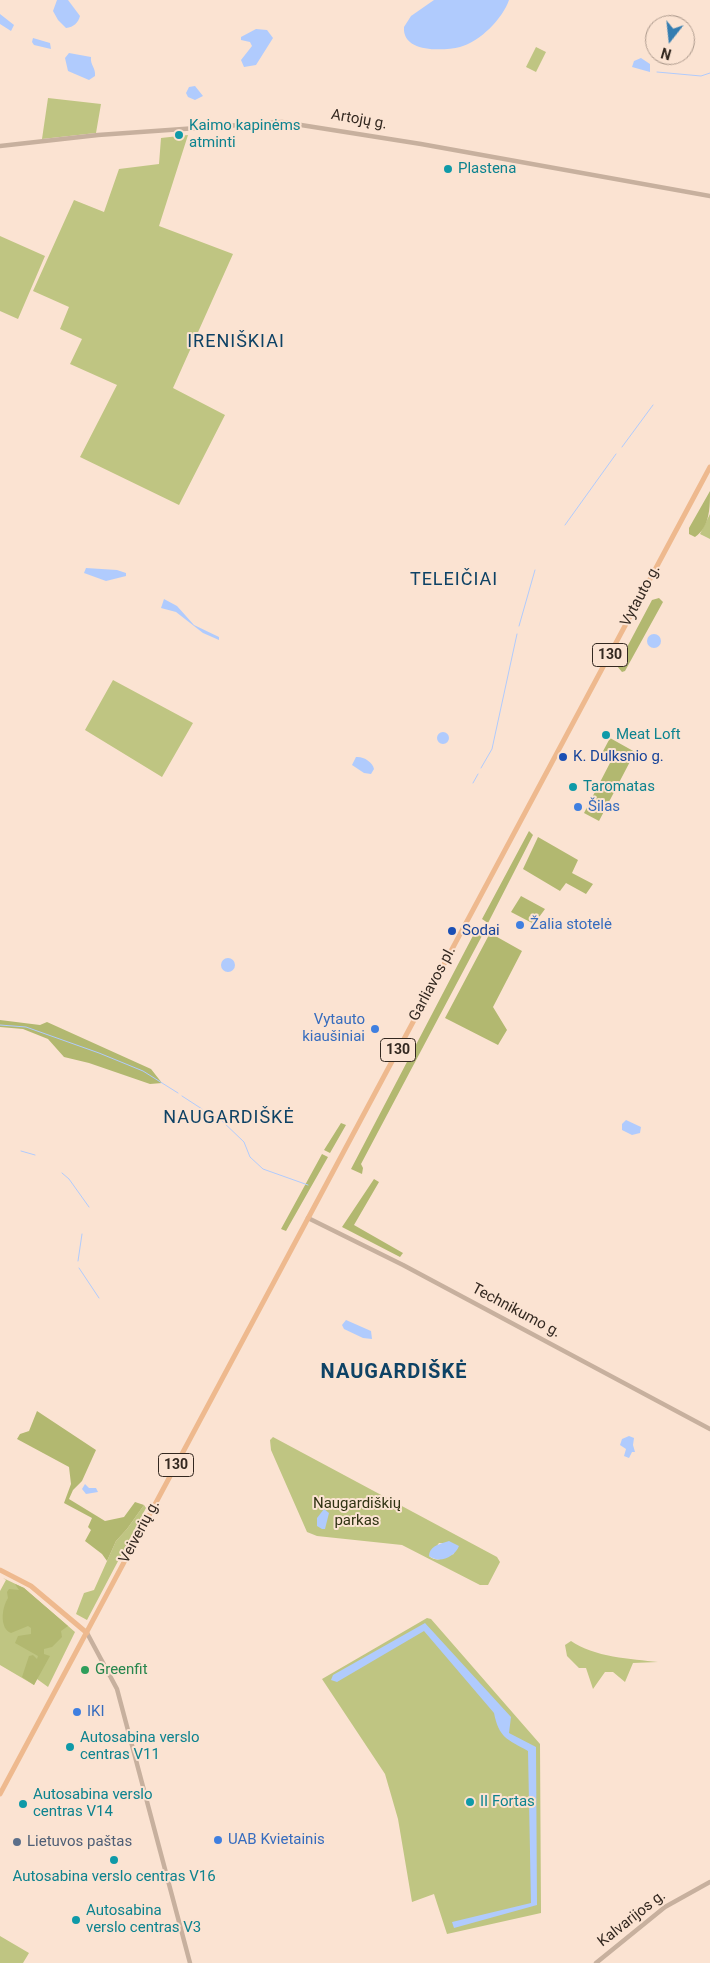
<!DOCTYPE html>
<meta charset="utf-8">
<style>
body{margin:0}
#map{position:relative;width:710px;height:1963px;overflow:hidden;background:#fbe3d2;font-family:Roboto,sans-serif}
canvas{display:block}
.north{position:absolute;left:645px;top:15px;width:50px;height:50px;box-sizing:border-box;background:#fbe3d2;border:1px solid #ab988b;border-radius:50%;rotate:196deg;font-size:14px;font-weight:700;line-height:20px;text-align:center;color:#332820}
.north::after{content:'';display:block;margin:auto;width:18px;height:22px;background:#347db1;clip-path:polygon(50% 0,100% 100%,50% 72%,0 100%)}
</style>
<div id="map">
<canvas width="710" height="1963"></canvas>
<div class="north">N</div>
</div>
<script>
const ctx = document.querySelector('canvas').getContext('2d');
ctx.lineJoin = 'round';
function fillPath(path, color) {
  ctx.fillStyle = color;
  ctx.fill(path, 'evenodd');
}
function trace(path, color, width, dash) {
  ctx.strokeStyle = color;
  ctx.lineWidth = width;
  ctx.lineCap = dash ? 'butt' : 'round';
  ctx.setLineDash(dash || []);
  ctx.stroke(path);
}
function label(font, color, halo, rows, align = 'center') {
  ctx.font = font + ' Roboto,sans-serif';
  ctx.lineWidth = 4;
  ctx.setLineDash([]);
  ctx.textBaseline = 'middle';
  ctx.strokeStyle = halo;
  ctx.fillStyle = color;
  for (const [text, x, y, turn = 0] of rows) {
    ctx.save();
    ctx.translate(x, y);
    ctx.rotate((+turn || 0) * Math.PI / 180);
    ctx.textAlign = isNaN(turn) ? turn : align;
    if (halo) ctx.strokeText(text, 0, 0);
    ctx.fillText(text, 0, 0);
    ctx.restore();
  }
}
fillPath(new Path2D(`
 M536,47l10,5 -10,20 -10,-5z
 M48,98l53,6 -5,29 -54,6z
 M188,135l-29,91 74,28 -60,134 52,27 -46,90 -99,-48 37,-72 -47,-21 12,-25 -22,-10 9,-22 -36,-16 41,-91 30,12 15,-43 40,-5 2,-26z
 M0,236l45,20 -27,63 -18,-8z
 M710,514v25l-10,-5z
 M113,680l80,43 -31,54 -77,-47z
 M273,1437l224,120 3,5 -12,23h-8l-78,-40 -85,-9 -10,-4 -36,-82 -1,-10zM439,1543h6l9,11c-10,2 -15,10 -25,2z
 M144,1505l2,3 -59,112 -11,-6 8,-21 10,-3 22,-49 11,-12z
 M3,1578l21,10 51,44 -27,55 -11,-8 -3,6 -34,-20v-74l6,-11z
 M427,1618l4,1 109,125 1,169 -94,21 -13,-40 -22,8 -14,-83 -13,-45 -63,-95z
 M571,1641c22,16 61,18 87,21l-25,1 -8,19 -12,-10h-8l-12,17 -7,-21h-7l-12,-12 -2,-11z
 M0,1936l29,17 -6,10h-23z`), '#bfc582');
fillPath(new Path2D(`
 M710,491c0,16 0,36 -15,46l-6,-3v-6z
 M659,598l4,4 -38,69 -3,1 -5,-6 35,-66z
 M610,738l25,14 -36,69 -15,-8 27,-52 -10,-6z
 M529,831l4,4 -45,88 -6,-4z
 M538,837l40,23 -6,13 21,11 -7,10 -20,-11 -6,8 -37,-22z
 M521,896l24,13 -11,15 -23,-12z
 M477,928l7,4 -123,232 2,4 -1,6 -11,-5z
 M490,933l32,18 -29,56 14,23 -9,15 -53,-27z
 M0,1020l40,5 7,-3 104,47 11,14 -12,1 -61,-21 -25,-6 -16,-18 -25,-10 -23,-2z
 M341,1123l5,2 -16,28 -6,-3z
 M322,1154l6,3 -42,74 -5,-2z
 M374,1179l5,3 -25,43 49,28 -3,4 -58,-30z
 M37,1411l59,39 -14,31 -9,9 -4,9 36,22 19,-4 11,-15 9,3 -17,24 -11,12 -9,20 -5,-7 -17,-13 6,-11 -3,-3 4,-9 -28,-15 7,-19 -2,-17 -52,-28 3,-5 9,-3z
 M15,1584l9,4 44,38 -7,5 1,6 -10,10 -8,2v5l6,2 -16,29 -12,-8 7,-21 4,-1 4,4 1,-3 -23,-13 3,-7 13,-2v-6l-3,-2 -17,7c-11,-4 -10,-24 -3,-35l-1,-6 2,-3 10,1z`), '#b2b870');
fillPath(new Path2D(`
 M57,0h11l12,16c-2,7 -6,11 -14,12l-8,-8 -5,-9z
 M434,0h75c-6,18 -29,42 -49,47 -17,4 -58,6 -56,-20l7,-11z
 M0,14l14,11 -3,6 -11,-7z
 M256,29l11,1 6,8 -17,27 -12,2 -3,-7 11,-14 -2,-4 -9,-2v-3z
 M33,38l17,5 1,6 -17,-4 -2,-3z
 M69,53l22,4c-1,8 5,11 4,19l-6,4 -21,-9 -3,-13z
 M641,58l9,6v8l-18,-5 2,-6z
 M195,86l8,10 -8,4 -7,-3 -2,-4 3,-6z
 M86,568l31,2 9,3v3l-20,5 -22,-8z
 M164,599l13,7 17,19 25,12v3l-16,-7 -27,-21 -15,-4z
 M647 641a7 7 0 1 1 14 0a7 7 0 1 1-14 0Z
 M437 738a6 6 0 1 1 12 0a6 6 0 1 1-12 0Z
 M356,757c7,-1 17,5 18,12l-3,5 -7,-1 -12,-8z
 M221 965a7 7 0 1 1 14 0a7 7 0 1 1-14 0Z
 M626,1120l15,7 -1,6 -8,2 -10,-5v-6z
 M346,1320l25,11 1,8 -9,-1 -19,-9 -2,-4z
 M629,1436l5,2 -1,7 2,7h-3l-3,6 -5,-2 2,-7 -6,-4 2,-6z
 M85,1484l4,4h7l2,4 -12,2 -4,-5z
 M324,1509l5,4 -4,16h-3l-5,-3v-8z
 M449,1541l10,5c-4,11 -20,18 -30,10 1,-11 12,-12 20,-15z
 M425,1623l86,94 -2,16 27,14 1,158 -83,23 -2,-6 79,-19 -3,-152c-21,-12 -29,-13 -34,-38l-70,-82 -87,51 -6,-2 2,-5z`), '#b0cbfd');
trace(new Path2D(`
 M657,72l44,4 9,-3
 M622,447l31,-42
 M565,525l51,-71
 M519,626l16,-56
 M481,768l11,-19 3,-14 22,-101
 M473,783l5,-9
 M0,1025l26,2 73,26 44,18 35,22
 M182,1096l20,13
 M207,1112l10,6
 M220,1119l24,23 6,15 13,12 45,16
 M21,1151l14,4
 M62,1173l7,6 20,28
 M78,1261l4,-27
 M79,1268l20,30`), '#b0cbfd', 1);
trace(new Path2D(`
 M0,146l98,-11 184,-13 139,22 289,52
 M308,1218l95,47 307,164
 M87,1633l30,56 73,274
 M596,1963l69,-56 45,-25`), '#c7b09e', 4.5);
trace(new Path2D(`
 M0,1570l31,16 56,47
 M0,1794l710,-1327`), '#eeb98e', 5);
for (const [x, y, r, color] of [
 [179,135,5,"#0f9aa8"],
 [448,169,5,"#0f9aa8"],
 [606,735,5,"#0f9aa8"],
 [563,757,5,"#1a4fb4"],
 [573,787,5,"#0f9aa8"],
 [578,807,5,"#3f7fe0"],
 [520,925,5,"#3f7fe0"],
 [452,931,5,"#1a4fb4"],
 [375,1029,5,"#3f7fe0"],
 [85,1670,5,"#2e9e5b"],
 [77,1712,5,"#3f7fe0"],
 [70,1747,5,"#0f9aa8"],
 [470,1802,5,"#0f9aa8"],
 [23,1804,5,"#0f9aa8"],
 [218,1840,5,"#3f7fe0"],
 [17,1842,5,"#5c6f8a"],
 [114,1860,5,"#0f9aa8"],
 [76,1920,5,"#0f9aa8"]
]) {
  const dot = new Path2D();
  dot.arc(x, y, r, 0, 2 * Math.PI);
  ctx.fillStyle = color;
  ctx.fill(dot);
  trace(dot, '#fbe3d2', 2);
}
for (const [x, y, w] of [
 [610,655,35],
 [398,1050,35],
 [176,1465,35]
]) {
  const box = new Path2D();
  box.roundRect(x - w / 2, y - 11.5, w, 23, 4);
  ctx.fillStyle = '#fbe3d2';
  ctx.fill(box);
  trace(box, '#332820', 1);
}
label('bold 14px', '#332820', null, [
 ["130",610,655],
 ["130",398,1050],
 ["130",176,1465]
]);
label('15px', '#332820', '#fbe3d2', [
 ["Artojų g.",359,120,10],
 ["Vytauto g.",641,596,-62],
 ["Garliavos pl.",433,984,-62],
 ["Technikumo g.",516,1311,28],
 ["Veiverių g.",140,1532,-62],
 ["Kalvarijos g.",632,1919,-38]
]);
label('15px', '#0d838f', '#fbe3d2', [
 ["Kaimo kapinėms",189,126],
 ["atminti",189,143],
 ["Plastena",458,169],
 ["Meat Loft",616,735],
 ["Taromatas",583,787],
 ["Autosabina verslo",80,1738],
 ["centras V11",80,1755],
 ["Autosabina verslo",33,1795],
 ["centras V14",33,1812],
 ["II Fortas",480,1802],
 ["Autosabina verslo centras V16",114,1877,"center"],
 ["Autosabina",86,1911],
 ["verslo centras V3",86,1928]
], 'left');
label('15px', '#164399', '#fbe3d2', [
 ["K. Dulksnio g.",573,757],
 ["Sodai",462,931]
], 'left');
label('15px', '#366cbe', '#fbe3d2', [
 ["Šilas",588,807],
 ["Žalia stotelė",530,925],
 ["Vytauto",365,1020,"right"],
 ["kiaušiniai",365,1037,"right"],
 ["IKI",87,1712],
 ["UAB Kvietainis",228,1840]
], 'left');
label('15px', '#303313', '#fbe3d2', [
 ["Naugardiškių",357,1504],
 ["parkas",357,1521]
]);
label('15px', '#27864d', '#fbe3d2', [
 ["Greenfit",95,1670]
], 'left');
label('15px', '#4e5e75', '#fbe3d2', [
 ["Lietuvos paštas",27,1842]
], 'left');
ctx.letterSpacing = '1px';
label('18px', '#0e4265', '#fbe3d2', [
 ["IRENIŠKIAI",236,342],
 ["TELEIČIAI",454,580],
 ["NAUGARDIŠKĖ",229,1118]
]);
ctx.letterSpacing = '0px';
ctx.letterSpacing = '1px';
label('bold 20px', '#0e4265', '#fbe3d2', [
 ["NAUGARDIŠKĖ",394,1373]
]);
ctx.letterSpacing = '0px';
</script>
